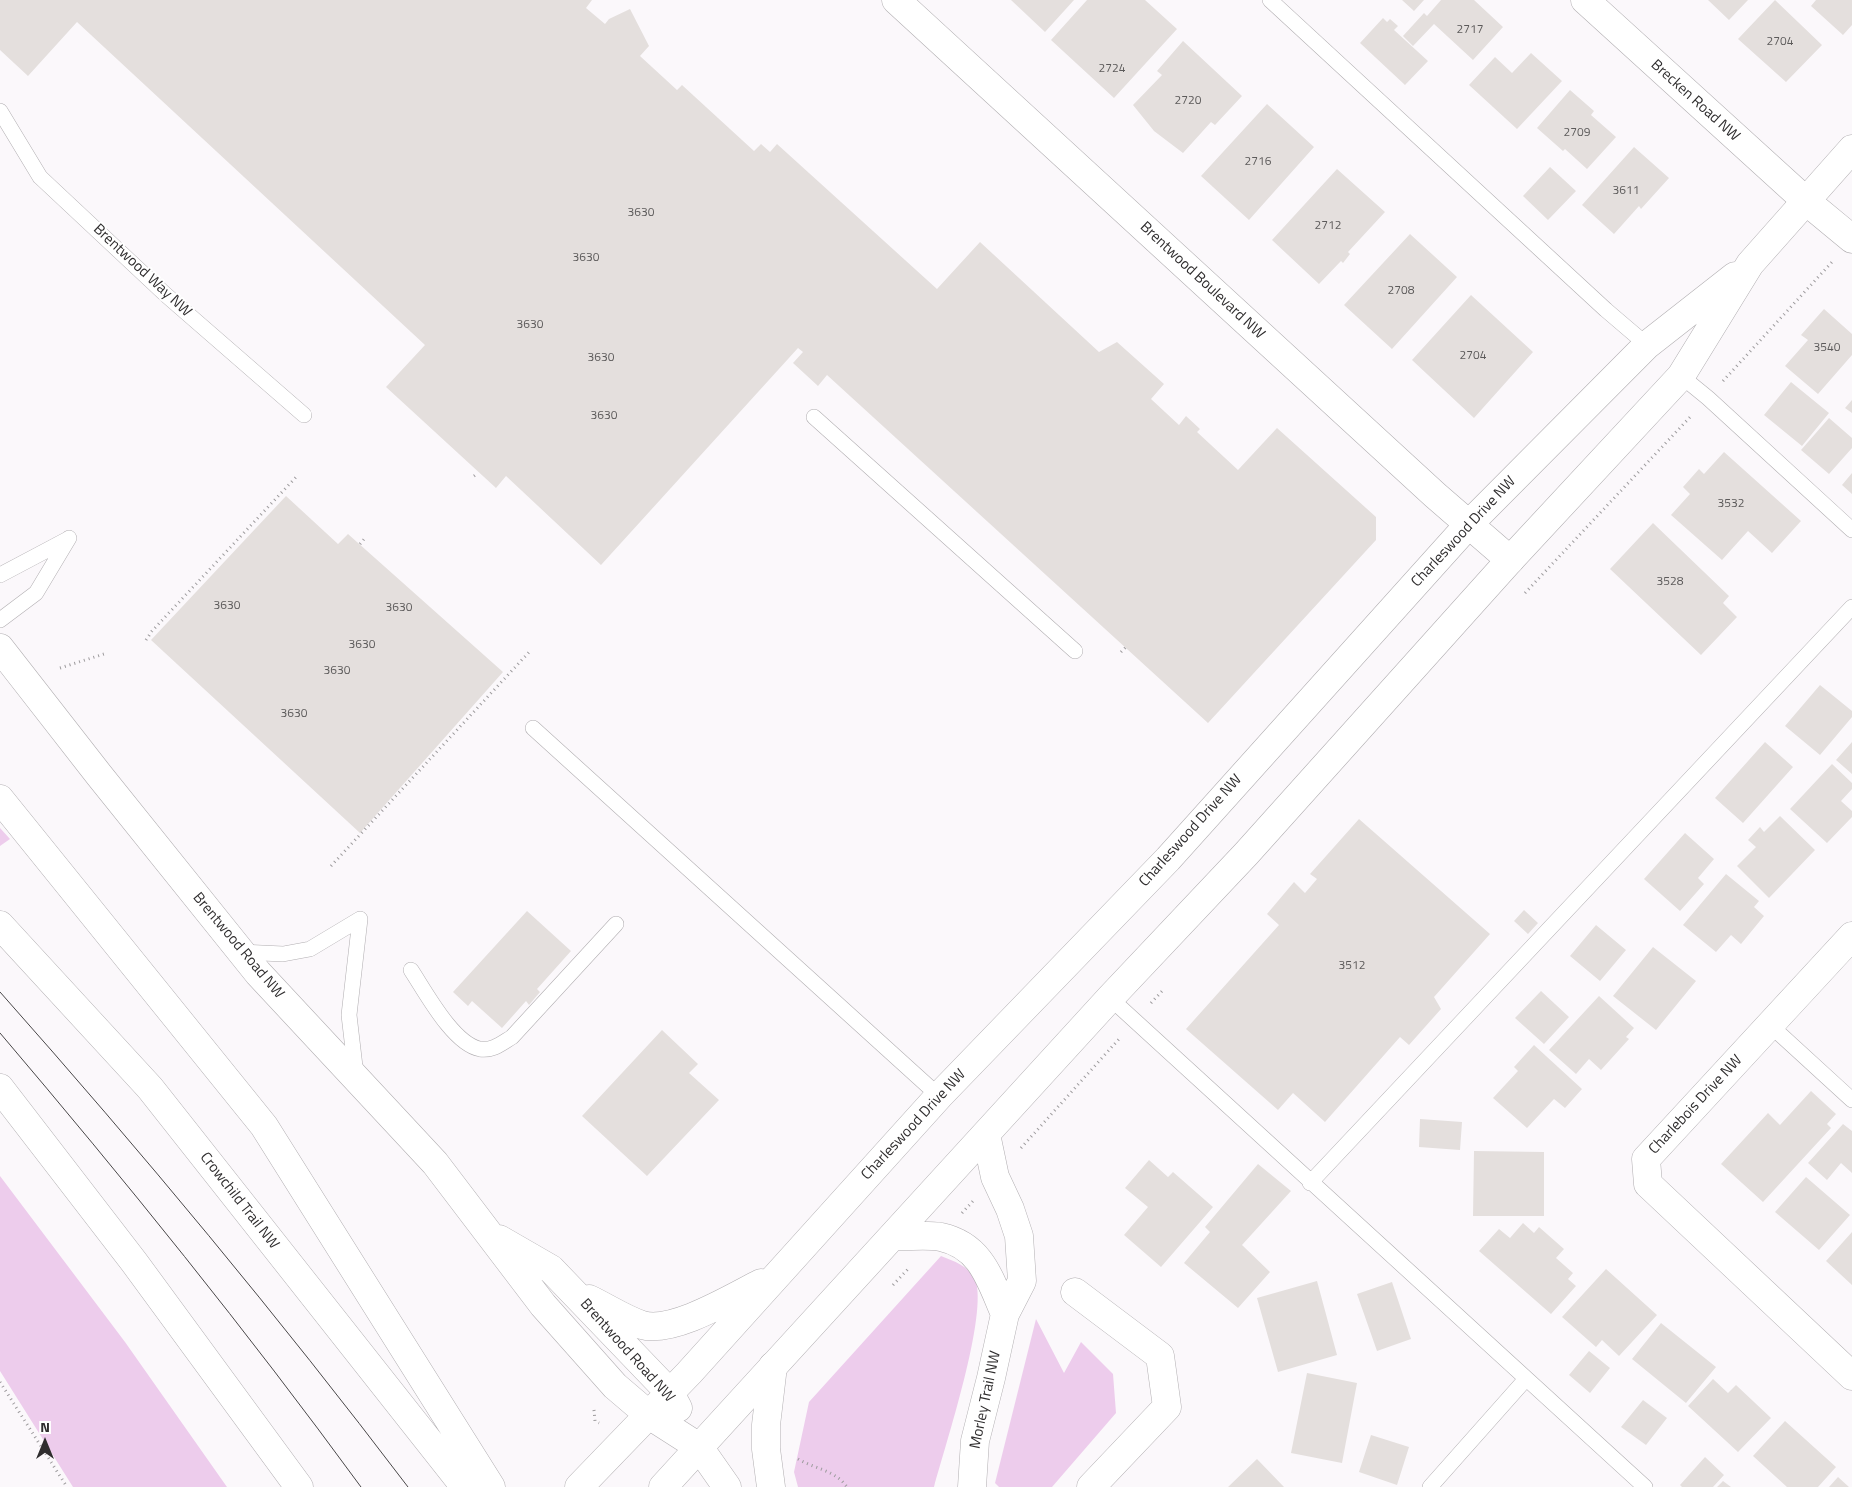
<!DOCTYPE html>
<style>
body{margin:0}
#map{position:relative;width:1852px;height:1487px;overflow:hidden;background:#fbf8fb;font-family:"Titillium Web",sans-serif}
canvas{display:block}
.north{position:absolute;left:20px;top:1417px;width:50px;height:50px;-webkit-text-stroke:4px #fff;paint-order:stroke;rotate:0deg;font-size:14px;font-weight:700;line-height:20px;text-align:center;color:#2f2d2e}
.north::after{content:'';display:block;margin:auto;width:18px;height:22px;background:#2f2d2e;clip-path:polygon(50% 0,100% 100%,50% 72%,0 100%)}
</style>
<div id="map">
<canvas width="1852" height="1487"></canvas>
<div class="north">N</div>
</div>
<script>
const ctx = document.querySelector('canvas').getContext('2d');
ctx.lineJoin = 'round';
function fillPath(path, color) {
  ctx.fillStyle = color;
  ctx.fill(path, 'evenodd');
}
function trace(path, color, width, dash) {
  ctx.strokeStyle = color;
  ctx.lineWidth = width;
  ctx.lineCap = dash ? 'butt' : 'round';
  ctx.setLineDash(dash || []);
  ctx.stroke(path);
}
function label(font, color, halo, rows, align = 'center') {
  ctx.font = font + ' "Titillium Web",sans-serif';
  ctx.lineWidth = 4;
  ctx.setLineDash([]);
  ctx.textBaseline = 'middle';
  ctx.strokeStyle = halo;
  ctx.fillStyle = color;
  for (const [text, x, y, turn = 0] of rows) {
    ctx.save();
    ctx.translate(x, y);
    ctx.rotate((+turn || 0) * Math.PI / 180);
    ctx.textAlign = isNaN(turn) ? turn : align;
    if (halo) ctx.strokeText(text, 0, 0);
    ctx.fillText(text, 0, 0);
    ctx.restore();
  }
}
fillPath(new Path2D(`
 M0,828l10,11 -10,7z
 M0,1176l125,166 102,145h-154l-73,-116z
 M941,1256c13,5 27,10 34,23 14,34 -30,167 -41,208h-136l-4,-15 15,-70z
 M1036,1319l28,54 17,-31 32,32 3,39 -64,74h-53l-4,-4z`), '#edccec');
fillPath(new Path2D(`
 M0,0h592l-6,8 19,16 4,-5 21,-10 19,37 -9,10 37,34 5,-5 72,66 7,-7 9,8 7,-8 160,145 43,-47 119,110 18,-10 47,42 -13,15 28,26 7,-9 14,13 -3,3 41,38 39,-42 99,89v23l-168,183 -381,-348 -9,11 -25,-23 10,-11 -5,-4 -197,217 -95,-89 -10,12 -110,-101 39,-42 -348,-323 -49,54 -28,-26z
 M1011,0h63l-29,32z
 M1087,0h58l32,29 -63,69 -63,-58z
 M1402,0h22l-10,11z
 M1441,0h33l29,27 -30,33 -39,-36 -21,22 -10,-10 21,-23 3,3z
 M1708,0h40l-19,20z
 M1775,0l47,45 -36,37 -48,-43z
 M1816,0h36v25l-9,10 -32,-29z
 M1383,18l4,4 3,-3 8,7 -4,4 34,31 -23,24 -45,-42z
 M1183,41l59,55 -27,29 -4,-3 -28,31 -29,-22 -21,-26 29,-30 -5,-4z
 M1531,53l31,28 -45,48 -48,-44 26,-28 17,16z
 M1570,90l24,21 -3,4 25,22 -29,32 -22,-20 -2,2 -26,-23z
 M1267,104l47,43 -65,73 -48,-44z
 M1634,147l35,31 -28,31 -2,-3 -25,28 -32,-29z
 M1550,167l26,24 -28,29 -25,-24z
 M1337,169l48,43 -37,40 2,2 -7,9 -2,-2 -22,23 -47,-44z
 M1410,234l47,43 -65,72 -48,-44z
 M1471,295l62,57 -59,66 -62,-58z
 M1824,309l28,25v21l-34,39 -33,-28 23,-26 -7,-5z
 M1791,382l38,31 -27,33 -38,-31z
 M1852,400v13l-7,-5z
 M1829,418l23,20v10l-23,26 -28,-24z
 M1724,452l77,69 -29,32 -24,-22 -26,29 -51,-45 19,-21 -7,-7 16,-18 5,5z
 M1852,473v21l-10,-9z
 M286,496l52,48 10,-10 155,138 -143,161 -209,-193z
 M1653,523l76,73 -6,7 14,14 -36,38 -91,-86z
 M1820,685l32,26v6l-32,38 -35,-29z
 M1765,742l28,25 -50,56 -28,-25z
 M1852,742v32l-16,-14z
 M1832,764l20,19v6l-11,12 11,10v6l-25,26 -37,-34z
 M1780,816l35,34 -46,48 -32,-32 19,-19 -8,-7 12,-13 4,5z
 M1359,819l131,115 -56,63 7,12 -32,36 -9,-8 -75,85 -32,-29 -15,17 -92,-81 93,-104 -12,-11 27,-32 11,11 12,-14 -7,-5z
 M1685,833l29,26 -16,19 6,6 -24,27 -36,-32z
 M1726,874l33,27 -5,6 10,9 -23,28 -10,-9 -15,17 -33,-27z
 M1524,910l14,13 -10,11 -14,-13z
 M527,911l44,40 -34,38 3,3 -11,13 -3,-4 -24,27 -30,-27 -4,5 -15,-14z
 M1596,925l30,25 -26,31 -30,-25z
 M1653,947l43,34 -40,49 -43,-34z
 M1541,991l28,26 -25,27 -29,-26z
 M1599,996l35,32 -8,9 3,2 -28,31 -12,-11 -13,15 -27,-24z
 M662,1030l36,34 -9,9 30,27 -72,76 -65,-60z
 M1534,1045l48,44 -17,19 -11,-9 -27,29 -34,-30 25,-27 -4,-4z
 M1811,1091l25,23 -9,10 4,4 -68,74 -42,-38 47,-51 12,12z
 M1420,1119l42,3 -2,28 -41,-3z
 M1843,1124l9,7v42l-11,-10 -14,17 -19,-17z
 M1474,1151l70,1v64h-71z
 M1149,1160l19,17 5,-5 40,35 -52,60 -37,-32 24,-28 -23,-19z
 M1258,1164l33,27 -49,54 28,27 -32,36 -54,-45 26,-31 -5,-5z
 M1806,1177l44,38 -31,35 -44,-38z
 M1523,1223l11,10 5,-6 25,22 -8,9 17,15 -5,6 8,7 -25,28 -72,-63 20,-22 11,9z
 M1852,1232v53l-26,-24z
 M1606,1269l51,46 -38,41 -17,-16 -6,7 -34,-30z
 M1317,1281l20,74 -59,17 -21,-74z
 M1392,1282l19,57 -34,12 -20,-57z
 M1661,1323l55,44 -30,36 -54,-44z
 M1589,1351l21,17 -20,25 -21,-18z
 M1307,1373l50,10 -15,80 -51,-10z
 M1713,1379l15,14 8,-8 35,33 -33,34 -50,-46z
 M1643,1400l24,18 -21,27 -25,-18z
 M1785,1421l51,46 -18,20h-31l-34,-31z
 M1371,1435l38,12 -12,38 -38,-13z
 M1705,1457l19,18 -11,12h-31l-2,-2z
 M1257,1459l27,28h-56z
 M1838,1477l11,10h-20z
 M1723,1481l8,6h-14z`), '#e4dfdd');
const lane = new Path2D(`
 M1270,0l336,310 41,35
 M0,111l40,66 126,118 138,120
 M1681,376l27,22 144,132
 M814,417l261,234
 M0,575l68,-36
 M0,620l36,-27 33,-55
 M533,728l406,368
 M241,952l42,2 27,-5 50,-30
 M411,970c14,21 42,74 69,79 13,2 22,-6 32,-12l104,-113
 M1110,998l535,489
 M1770,1025l82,75
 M356,1075l-7,-60 11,-96
 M1310,1183l542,-576
 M1430,1487l95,-107`);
const street = new Path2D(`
 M896,0l539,495 75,65
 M1585,0l221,201 46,38
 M1852,936l-206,223 2,25 204,192
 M1075,1292l85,64 7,51 -76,80`);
const secondary = new Path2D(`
 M0,648l99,127 159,198 177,190 108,142 72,81 34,29 50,32
 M894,1236c14,1 32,-2 47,1 41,9 49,43 64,77
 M499,1239l52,30 119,124 8,15
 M589,1299c17,8 35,20 53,26 31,9 91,-28 119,-42
 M579,1487l110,-114 250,-277 229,-237 302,-336 177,-178 88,-69
 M663,1487l447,-489 136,-144 264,-294 171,-184 69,-112 102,-115
 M972,1487l3,-46 16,-63 14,-64 17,-33 -3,-45 -9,-27 -15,-32 -9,-43`);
const highway = new Path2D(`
 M0,799l264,327 227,361
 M0,925l150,163 315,399
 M0,1088l134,174 165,225
 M699,1447l28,40
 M771,1487l-5,-38v-24l7,-59`);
trace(lane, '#b1aeb1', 16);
trace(street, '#b1aeb1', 29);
trace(secondary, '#b1aeb1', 29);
trace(highway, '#b1aeb1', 29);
trace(new Path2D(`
 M1723,381l109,-119
 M474,476l4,-3
 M360,544l5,-6
 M1525,593l167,-178
 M146,640l6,-9 146,-156
 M1121,652l5,-5
 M60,668l44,-14
 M331,866l200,-216
 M1151,1003l13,-14
 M1021,1148l98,-109
 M962,1213l11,-12
 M893,1285l16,-17
 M0,1382l67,105
 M594,1410l1,11 4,2
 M798,1459c17,10 37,11 49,28`), '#9d9b9d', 3, [1, 4]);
trace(lane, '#fff', 15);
trace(street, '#fff', 28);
trace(secondary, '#fff', 28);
trace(highway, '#fff', 28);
trace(new Path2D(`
 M0,992c142,160 279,325 408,495
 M0,1033c125,147 247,298 361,454`), '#494748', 1);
label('12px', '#5c5a5a', null, [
 ["2717",1470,30],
 ["2704",1780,42],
 ["2724",1112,69],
 ["2720",1188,101],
 ["2709",1577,133],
 ["2716",1258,162],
 ["3611",1626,191],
 ["3630",641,213],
 ["2712",1328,226],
 ["3630",586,258],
 ["2708",1401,291],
 ["3630",530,325],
 ["3540",1827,348],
 ["2704",1473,356],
 ["3630",601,358],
 ["3630",604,416],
 ["3532",1731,504],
 ["3528",1670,582],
 ["3630",227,606],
 ["3630",399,608],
 ["3630",362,645],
 ["3630",337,671],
 ["3630",294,714],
 ["3512",1352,966]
]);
label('15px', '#2f2d2e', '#fff', [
 ["Brecken Road NW",1695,101,42],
 ["Brentwood Way NW",142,271,43],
 ["Brentwood Boulevard NW",1202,281,43],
 ["Charleswood Drive NW",1464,532,-47],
 ["Charleswood Drive NW",1191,831,-48],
 ["Brentwood Road NW",238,946,50],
 ["Charlebois Drive NW",1696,1105,-47],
 ["Charleswood Drive NW",914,1125,-47],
 ["Crowchild Trail NW",239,1201,52],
 ["Brentwood Road NW",627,1351,48],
 ["Morley Trail NW",986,1400,-78]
]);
</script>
